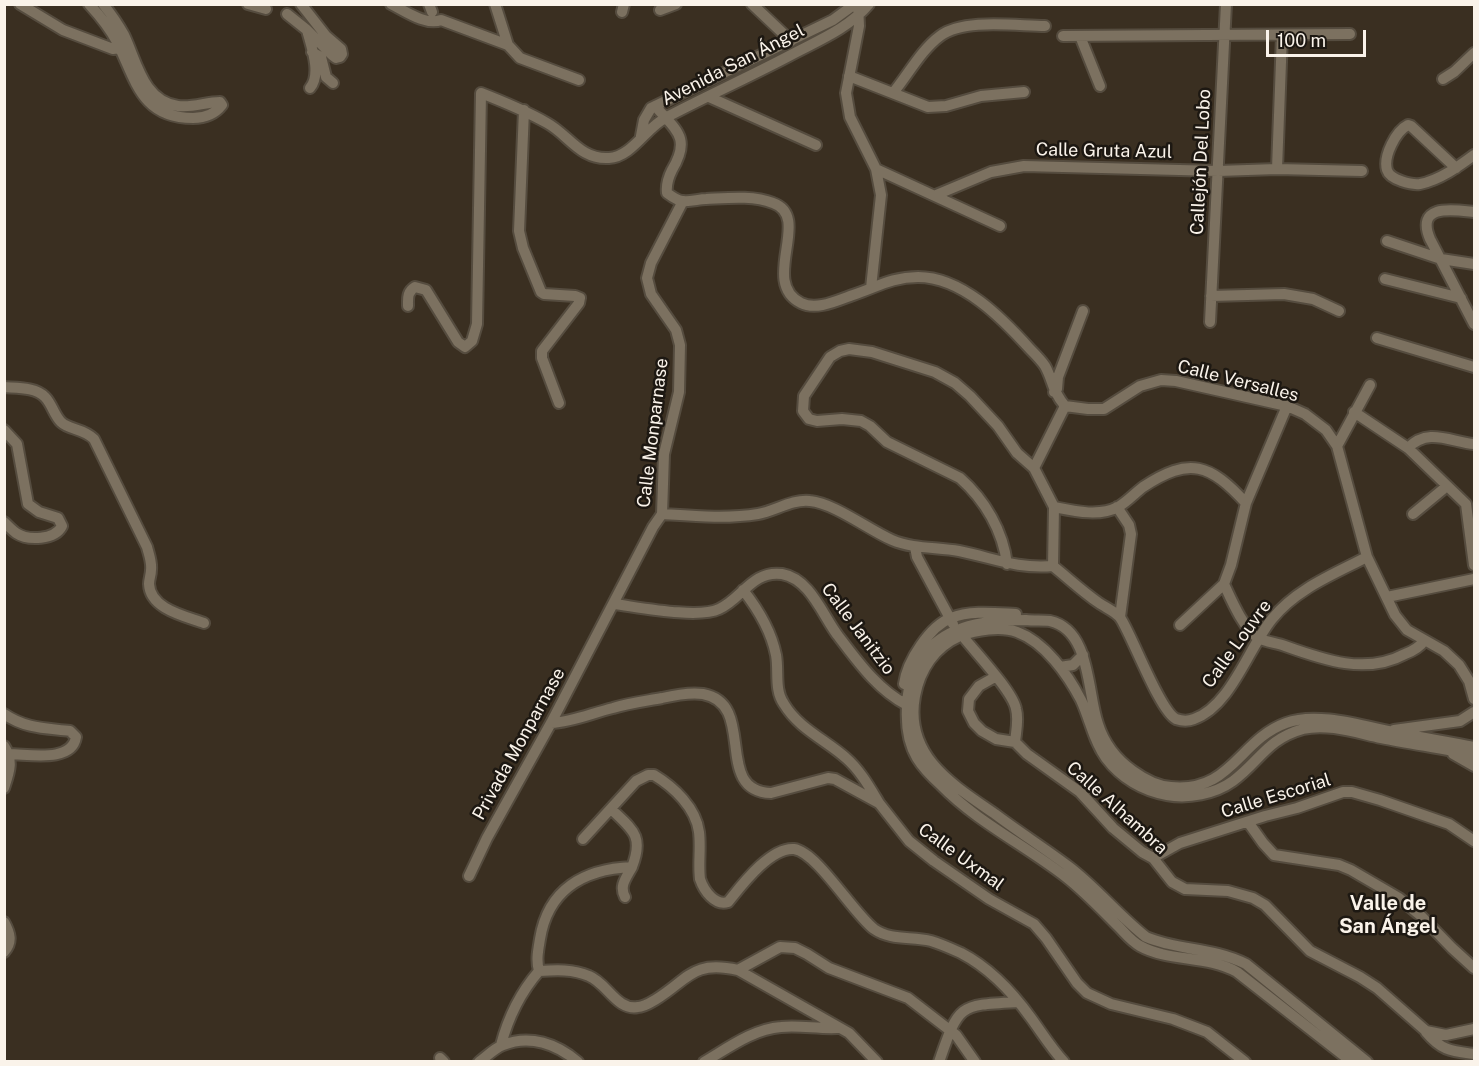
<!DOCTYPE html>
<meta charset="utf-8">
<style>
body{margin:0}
#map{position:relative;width:1479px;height:1066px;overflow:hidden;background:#3a2f21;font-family:"Public Sans",sans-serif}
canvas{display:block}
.frame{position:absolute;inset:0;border:6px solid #faf3ea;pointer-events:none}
.scale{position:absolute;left:1266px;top:30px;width:100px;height:27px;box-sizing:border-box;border:3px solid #faf3ea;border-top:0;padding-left:8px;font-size:18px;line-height:21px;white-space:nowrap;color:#faf3ea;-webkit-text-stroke:4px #1d1812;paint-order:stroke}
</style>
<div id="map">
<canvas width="1479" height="1066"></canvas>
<div class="frame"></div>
<div class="scale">100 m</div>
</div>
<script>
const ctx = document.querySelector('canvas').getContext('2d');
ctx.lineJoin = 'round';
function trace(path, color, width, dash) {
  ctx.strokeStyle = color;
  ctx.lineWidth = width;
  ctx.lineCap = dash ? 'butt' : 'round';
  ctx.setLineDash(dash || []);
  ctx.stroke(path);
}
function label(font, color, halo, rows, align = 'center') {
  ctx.font = font + ' "Public Sans",sans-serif';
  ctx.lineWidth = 5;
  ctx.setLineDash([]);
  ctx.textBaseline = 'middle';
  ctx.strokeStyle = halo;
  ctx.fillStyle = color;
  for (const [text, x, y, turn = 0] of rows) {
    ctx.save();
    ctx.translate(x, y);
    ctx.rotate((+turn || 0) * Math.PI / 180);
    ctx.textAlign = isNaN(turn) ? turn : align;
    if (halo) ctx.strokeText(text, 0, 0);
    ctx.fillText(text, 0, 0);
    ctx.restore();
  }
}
const minor = new Path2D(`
 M20,4l43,26 50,19 7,-1
 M89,4c11,12 21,24 28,38 19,38 24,76 76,76 11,0 22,-4 29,-13l-2,-3c-14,0 -27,6 -42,4 -35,-5 -41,-44 -54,-71 -6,-11 -13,-21 -21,-31
 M248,4l18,5
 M301,4l25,32 15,13 1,5 -2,3 -4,1 -4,-3v-4l6,-3
 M391,4c14,7 35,22 50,16l67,25 12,13 59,22
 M429,4l3,8
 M495,4l13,41
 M752,4l39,37
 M858,4l1,22 -13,67 4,24 26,52 5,26 -10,93
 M660,10l16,-6
 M622,12l2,-8
 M287,14l20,16 25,25
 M307,30c4,16 15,44 3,58
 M1063,36l287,-2
 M1080,36l20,50
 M312,52l9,5 5,20 7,6
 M849,76l79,31 18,-1 35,-10 43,-4
 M1443,79l11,-7 20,-19
 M893,93c15,-18 28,-43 47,-57 24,-18 77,-10 105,-10
 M709,97l107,48
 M655,106c22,25 36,32 17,64 -4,8 -6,15 -5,23 4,3 11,8 16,8 7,1 16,-2 23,-2 21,-1 47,-4 67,4 40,14 -14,79 28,100 16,8 37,-3 52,-8 24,-8 39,-18 65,-18 44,0 84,41 112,72 5,5 11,11 15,17 8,14 7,25 20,40l23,3h16l36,-23 21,-6 15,1 111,25 18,8 21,16 11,16 30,111 28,58 12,15 37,21 15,14 10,16 5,18
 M524,110l-5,121 4,17 18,44 3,2 31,2 5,2 -1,5 -37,48v7l17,45
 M641,136l3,-16 7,-12 182,-88 22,-16
 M1456,168l-45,-42 -3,-1c-12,6 -25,31 -21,45 3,10 25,15 33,14 20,-4 39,-18 54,-29
 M876,169l124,57
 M1277,169l85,2
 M936,195l55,-23 33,-6 194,5 59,-2 5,-134
 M1474,212c-20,-2 -59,-9 -44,27l44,85
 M1387,241l54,18 33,5
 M1385,279l76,19
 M1211,296l73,-2 29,5 26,12
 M408,306c0,-8 -1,-14 7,-19l11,3 32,52 7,5 7,-6 5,-17 4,-231c23,9 45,18 66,30 22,12 33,37 62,35 23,-1 37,-31 58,-41 40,-21 82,-40 122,-61 28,-15 59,-27 80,-52
 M1210,322l16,-318
 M1377,338l97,29
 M4,387c13,1 32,0 41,10 7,7 9,18 16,25 8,8 22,6 33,17l53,108c2,8 5,15 4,23 0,5 -2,9 -2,14 1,25 36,32 55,39
 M1054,392l3,-3 1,-12 25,-66
 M1287,406l-41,97 -15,62 -7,19c7,15 19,44 34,54 8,4 19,5 27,8 39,14 81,29 120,8 8,-3 14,-6 19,-13
 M1354,412l54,36 58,56 8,61
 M4,430l13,14 11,60 11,8 19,6 4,8c-7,14 -34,15 -46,7 -4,-3 -8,-7 -12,-11
 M1337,446l33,-61
 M1408,448c20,-21 43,-6 66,-4
 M1034,468l31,-62
 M1054,507c20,4 45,10 64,0 9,-5 17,-14 25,-20 47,-31 67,-23 103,16
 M1117,507l12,18 2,9 -11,83
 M662,514c31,2 65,5 96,0 17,-3 34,-15 52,-13 24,2 59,29 82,39 21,9 45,7 67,11 35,7 57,18 94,15
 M1413,514l34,-28
 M915,547l2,10 36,67
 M1007,564c-4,-33 -22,-64 -47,-86l-73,-36 -17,-16 -9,-5 -19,-2 -25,2 -8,-2 -6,-8 1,-15 26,-39 10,-6 9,-2 23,3 63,20 20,11 15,13 28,30 19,27 17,15 20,39 -1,59c15,12 30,26 46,37 7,5 18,9 22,16 12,19 39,92 55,100 6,2 13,2 18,0 37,-13 55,-72 78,-100 24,-30 62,-45 95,-62
 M743,590c15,19 28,40 33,65 3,16 -2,35 8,49 15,25 42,36 62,54 14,12 24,30 33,45
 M1387,597l87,-18
 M614,604c24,3 84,15 105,5 23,-10 33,-39 63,-35 29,5 41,43 57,63 19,25 39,53 68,68
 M1180,625l44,-41
 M965,639c12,15 48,53 51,70 3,11 0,22 -1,33
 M1060,667l13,-2 10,-10
 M995,677l-16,9 -10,13 -1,12 6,12 8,8 14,8 19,3 12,12 53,38 33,36 29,24 11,6 19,24 13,7 43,2 25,7 12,7 45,46 50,26 17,11 49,43 20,4 28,-6
 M904,684c3,-23 26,-58 47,-66 19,-8 45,-5 65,-4
 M4,714c22,15 42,14 66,17l6,6c-4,26 -47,17 -67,17
 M551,723c22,-1 41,-10 62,-15 16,-5 33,-7 49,-10 13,-3 28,-6 41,-4 55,10 9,97 68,99l57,-15 7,1 44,24 30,38 25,20 55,38 45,25 12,14 31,45 10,10 24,11 62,15 34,13 38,30
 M1394,730l66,-9 14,-9
 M4,746c10,15 5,27 0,42
 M1453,754l21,12
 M1248,822l15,21 11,12 65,10 12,5 48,28 22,18 31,32 22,20
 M583,839l53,-58 12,-6h6c20,12 42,33 45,57 2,16 -1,32 1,47 4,12 15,27 28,23 13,-16 42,-55 66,-53 23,3 59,64 80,80 17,12 38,7 57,12 10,3 21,8 30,12 27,14 52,40 70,65 11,15 20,30 33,44
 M1153,858l27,-15 85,-27 32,-8 46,-16h9l28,8 69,24 25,17
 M469,876l18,-38 64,-115 102,-196 9,-13 2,-60 15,-62 1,-47 -4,-15 -25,-36 -4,-16 4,-15 32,-62
 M625,897c-6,-11 1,-19 7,-30
 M4,922c6,11 9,20 0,30
 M738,970l42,-23 15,1 12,6 22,14 79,30 48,37 19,27
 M539,971c17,-1 34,-2 50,5 18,7 28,35 49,31 6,0 12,-4 17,-7 34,-21 37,-40 83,-30l111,63 28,29
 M1426,1032c16,19 25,19 48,22
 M501,1045c7,-27 19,-52 38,-74 -3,-11 -1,-20 1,-32 8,-50 44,-70 92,-72 12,-31 1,-37 -21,-58
 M440,1058l4,4
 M479,1062c8,-6 16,-14 24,-17 27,-11 54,-1 75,17
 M704,1062c24,-14 49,-33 77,-35 18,-2 37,2 56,1
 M939,1062c20,-58 19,-57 79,-60
 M1352,1062l-115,-90c-30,-17 -68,-10 -97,-26 -9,-5 -15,-13 -22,-20 -17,-17 -34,-35 -52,-49 -41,-32 -89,-55 -125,-92 -9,-8 -18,-17 -24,-27 -9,-15 -11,-35 -10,-52 0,-21 9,-44 24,-59 24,-24 63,-27 95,-27 8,1 17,0 24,1 41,9 37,72 48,103 6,19 18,35 35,47 11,8 23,15 38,16 60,6 68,-47 115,-64 32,-12 80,4 112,10 25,5 51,9 76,14
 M1367,1062l-121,-98c-34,-17 -67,-13 -100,-27 -28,-22 -50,-50 -78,-71 -24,-18 -49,-34 -73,-52 -42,-29 -91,-58 -80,-118 5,-27 20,-49 45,-60 16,-6 41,-10 57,-4 28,10 51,43 64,68 9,19 12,40 25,58 15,20 37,33 61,37 21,4 48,-1 66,-14 27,-20 34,-42 70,-52 25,-6 54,4 78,9 31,6 63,11 93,17`);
trace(minor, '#554c3f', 14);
trace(minor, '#7c7160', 10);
label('18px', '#faf3ea', '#1d1812', [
 ["Avenida San Ángel",733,65,-27],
 ["Calle Gruta Azul",1104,151,1],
 ["Callejón Del Lobo",1201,162,-87],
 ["Calle Versalles",1238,381,14],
 ["Calle Monparnase",653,433,-83],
 ["Calle Janitzio",858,629,53],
 ["Calle Louvre",1237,644,-54],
 ["Privada Monparnase",519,744,-61],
 ["Calle Escorial",1276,796,-17],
 ["Calle Alhambra",1117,808,42],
 ["Calle Uxmal",961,857,36]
]);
label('bold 20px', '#faf3ea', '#1d1812', [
 ["Valle de",1388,904],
 ["San Ángel",1388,927]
]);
</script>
